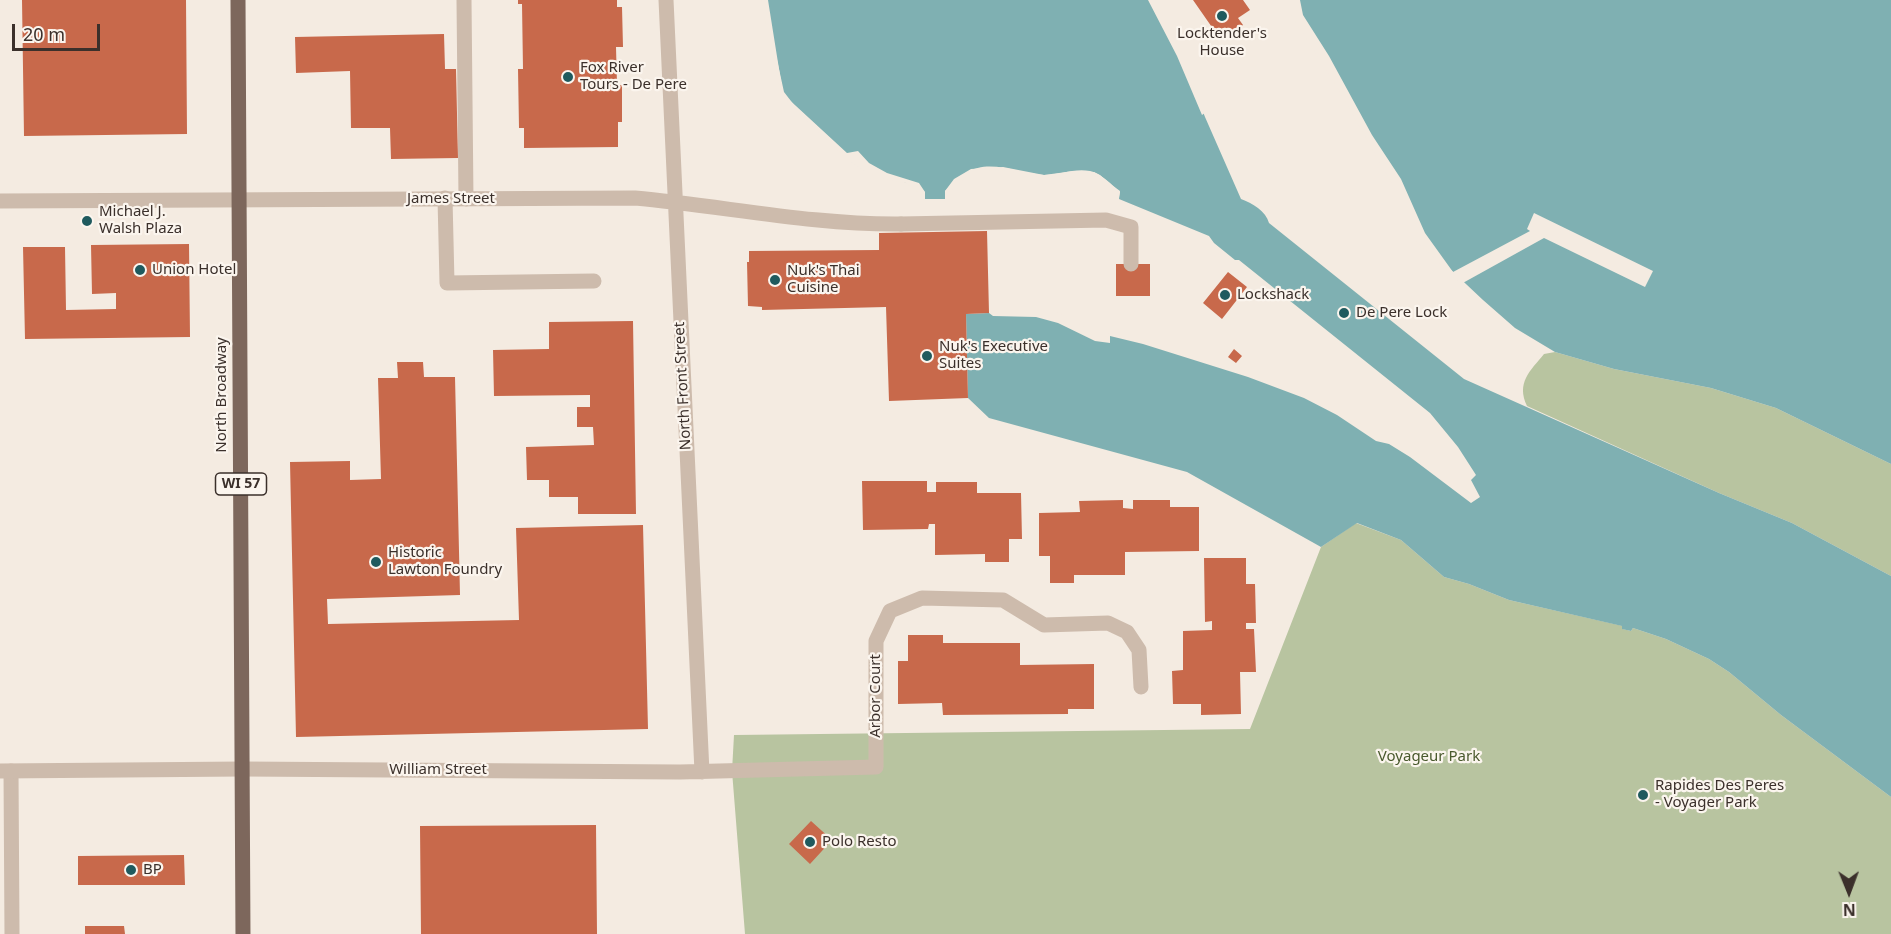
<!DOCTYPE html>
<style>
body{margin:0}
#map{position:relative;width:1891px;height:934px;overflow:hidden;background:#f4ebe1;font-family:"Noto Sans",sans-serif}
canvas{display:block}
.north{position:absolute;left:1819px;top:862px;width:60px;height:60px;-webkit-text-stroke:4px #fbf5ee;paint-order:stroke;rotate:179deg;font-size:16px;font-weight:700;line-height:24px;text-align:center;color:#3b302b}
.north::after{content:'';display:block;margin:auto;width:21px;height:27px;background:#3b302b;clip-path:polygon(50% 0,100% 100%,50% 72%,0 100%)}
.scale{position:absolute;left:12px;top:24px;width:88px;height:27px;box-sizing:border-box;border:3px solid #3b302b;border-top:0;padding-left:8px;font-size:18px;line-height:21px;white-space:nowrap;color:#3b302b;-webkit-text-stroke:4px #fbf5ee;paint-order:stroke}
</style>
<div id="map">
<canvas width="1891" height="934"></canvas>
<div class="north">N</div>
<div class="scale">20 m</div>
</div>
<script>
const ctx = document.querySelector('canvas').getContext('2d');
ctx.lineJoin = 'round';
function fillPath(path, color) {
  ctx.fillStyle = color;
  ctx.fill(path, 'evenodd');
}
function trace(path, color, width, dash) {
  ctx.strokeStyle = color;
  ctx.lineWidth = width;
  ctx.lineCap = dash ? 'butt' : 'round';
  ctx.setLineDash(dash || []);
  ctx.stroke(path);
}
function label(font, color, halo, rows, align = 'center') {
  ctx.font = font + ' "Noto Sans",sans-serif';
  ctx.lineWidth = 4.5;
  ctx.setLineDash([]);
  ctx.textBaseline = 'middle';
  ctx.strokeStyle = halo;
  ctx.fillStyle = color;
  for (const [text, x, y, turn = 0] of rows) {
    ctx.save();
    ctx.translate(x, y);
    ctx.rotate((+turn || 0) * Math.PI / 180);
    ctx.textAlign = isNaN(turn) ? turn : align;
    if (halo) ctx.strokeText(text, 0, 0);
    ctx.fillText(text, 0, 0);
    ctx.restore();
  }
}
fillPath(new Path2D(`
 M1555,352l59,17 97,19 65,20 115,56v112l-99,-53 -73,-30 -192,-87c-11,-23 3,-35 17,-52z
 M1356,523l45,17 43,37 25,7 40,16 114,26v3l8,2 2,-3 33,11 43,20 20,13 52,43 110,82v137h-1146l-13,-163 2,-36 516,-6 71,-182z`), '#b8c4a0');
fillPath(new Path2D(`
 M764,0h387l29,53 25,64 36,82c11,4 25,12 28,24l195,156 255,114 73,30 99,53v221l-110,-82 -52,-43 -20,-13 -43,-20 -33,-11 -2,3 -9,-2v-3l-113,-26 -40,-16 -25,-7 -43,-37 -44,-17 -36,24 -134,-75 -198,-54 -21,-20 -2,-84 23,-1v-15l15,7 44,5 46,27 16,-1 33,8 105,33 56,21 33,17 39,26 13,3 21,13 61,46 9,-6 -9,-17 5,-5 -18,-28 -28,-34 -191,-153h-4l-21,-17 -5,-7 -90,-37 1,-8c-9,-6 -19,-18 -30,-20 -16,-3 -31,4 -46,4 -25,-1 -54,-17 -78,-2 -8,4 -15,13 -21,18v8h-20v-7l-7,-5 -28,-10 -40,-20 -56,-52 -10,-13z
 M1291,0h600v464l-115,-56 -65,-20 -97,-19 -59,-17 -40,-24 -32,-28 -67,-63 -22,-54z`), '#7fb0b2');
fillPath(new Path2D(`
 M761,0h7l15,94 64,59 11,-2 11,12 18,10 32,10 6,9v7l-3,2v-6l-16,-12 -17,-3 -23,-8 -18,-12 -56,-53 -11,-14 -12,-52z
 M1148,0h7l27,52 24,60 -4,3 -25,-59z
 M1288,0h12l3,15 26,41 43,79 29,44 24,54 28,39 77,-41 -3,-2 7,-16 119,58 -8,16 -101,-49 -83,46 -47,-45 -22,-55 -59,-104 -42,-65z
 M1003,167l41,8 30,-4 20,1 6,3 20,17 -1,5h-3l1,-4 -5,-5 -8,-3 -6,-8 -9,-3 -18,-1 -27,5 -38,-7 -18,-1 -20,5 -20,19v5h-3v-8l9,-12 17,-10z
 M989,295l16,7 44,6 23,11 22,15 16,-1v10l-15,-2 -37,-18 -22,-6 -43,-1 -4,-3z`), '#f4ebe1');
fillPath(new Path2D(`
 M22,0h164l1,134 -163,2z
 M518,0h99v7h5l1,40h-7l1,38h5v37h-4v25l-94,1v-20h-5l-1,-59h5l-1,-65h-4z
 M1193,0h50l7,10 -12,8 5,7 -15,10 -5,-7 -7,5z
 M444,34l1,35h11l2,89 -67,1 -1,-31h-39l-1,-57 -54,2 -1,-36z
 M987,231l2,82 -23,1 2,84 -79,3 -3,-94 -124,3v-3l-14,-1 -1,-44h2v-11l130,-1v-17z
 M189,244l1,93 -165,2 -2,-92h42l1,63 50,-1v-16l-24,1 -1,-49z
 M1116,264h34v32h-34z
 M1228,272l19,15 -25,32 -19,-16z
 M633,321l3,193h-58v-17h-29v-17h-22l-1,-33 68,-2 -1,-18h-16v-20h13v-12l-96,1 -1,-46 56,-1v-27z
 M1234,349l8,7 -6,7 -8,-6z
 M397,362h26l1,15h31l5,218 -133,4 1,25 191,-4 -3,-92 127,-3 5,204 -352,8 -6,-275 60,-1v19l31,-1 -3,-101h20z
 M862,481h65v11h9v-10h41v11h44l1,46h-13v23h-24v-8l-50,1v-31h-6l-1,5 -65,1z
 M1123,500v8l10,1v-9h37v7h29v44l-74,1v23h-51v8h-24v-27h-11v-43l41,-1 -1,-11z
 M1204,558h42v26h9l1,39h-10v6h8l2,43h-16l1,42 -40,1v-11h-28l-1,-33 11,-1v-39l29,-1v-9l-7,1z
 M908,635h35v8h77v22l74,-1v45h-26v5l-125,1 -1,-12 -44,1v-43h10z
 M811,821l21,19 -22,24 -21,-20z
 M596,825l1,109h-176l-1,-108z
 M184,855l1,30h-107v-29z
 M85,926h39l1,8h-40z`), '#c8694b');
trace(new Path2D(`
 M464,0l2,199
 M445,198l2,85 147,-2
 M901,224l205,-4 25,7v37
 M11,771l1,163`), '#cdbbac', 15);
trace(new Path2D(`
 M666,0l36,772
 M0,201l635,-3c89,8 177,27 266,26
 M0,771l243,-2 437,3 196,-5v-126l14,-30 32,-13 81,2 41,25 64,-2 19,9 12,18 2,37`), '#cdbbac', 15);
trace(new Path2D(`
 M238,0l5,934`), '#7d675c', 15);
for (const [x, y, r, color] of [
 [1222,16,6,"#1f5a5e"],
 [568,77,6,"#1f5a5e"],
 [87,221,6,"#1f5a5e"],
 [140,270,6,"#1f5a5e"],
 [775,280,6,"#1f5a5e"],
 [1225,295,6,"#1f5a5e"],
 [1344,313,6,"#1f5a5e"],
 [927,356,6,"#1f5a5e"],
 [376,562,6,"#1f5a5e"],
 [1643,795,6,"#1f5a5e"],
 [810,842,6,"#1f5a5e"],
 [131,870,6,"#1f5a5e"]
]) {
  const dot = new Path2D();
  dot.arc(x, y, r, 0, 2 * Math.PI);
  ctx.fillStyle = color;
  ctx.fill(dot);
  trace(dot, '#fbf5ee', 2);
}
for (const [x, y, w] of [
 [241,484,51]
]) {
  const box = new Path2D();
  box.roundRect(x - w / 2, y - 11, w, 22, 4.5);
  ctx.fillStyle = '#fbf5ee';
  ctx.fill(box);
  trace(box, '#3b302b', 1.5);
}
label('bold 14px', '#3b302b', null, [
 ["WI 57",241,484]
]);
label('15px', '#3b302b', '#fbf5ee', [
 ["Locktender's",1222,34,"center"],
 ["House",1222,51,"center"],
 ["Fox River",580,68],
 ["Tours - De Pere",580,85],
 ["Michael J.",99,212],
 ["Walsh Plaza",99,229],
 ["Union Hotel",152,270],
 ["Nuk's Thai",787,271],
 ["Cuisine",787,288],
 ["Lockshack",1237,295],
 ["De Pere Lock",1356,313],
 ["Nuk's Executive",939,347],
 ["Suites",939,364],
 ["Historic",388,553],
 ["Lawton Foundry",388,570],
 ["Rapides Des Peres",1655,786],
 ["- Voyager Park",1655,803],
 ["Polo Resto",822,842],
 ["BP",143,870]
], 'left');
label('15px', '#3b302b', '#fbf5ee', [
 ["James Street",451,199],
 ["North Front Street",683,386,-93],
 ["North Broadway",222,395,-90],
 ["Arbor Court",876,696,-90],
 ["William Street",438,770]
]);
label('15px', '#4a5a2e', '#fbf5ee', [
 ["Voyageur Park",1429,757]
]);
</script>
